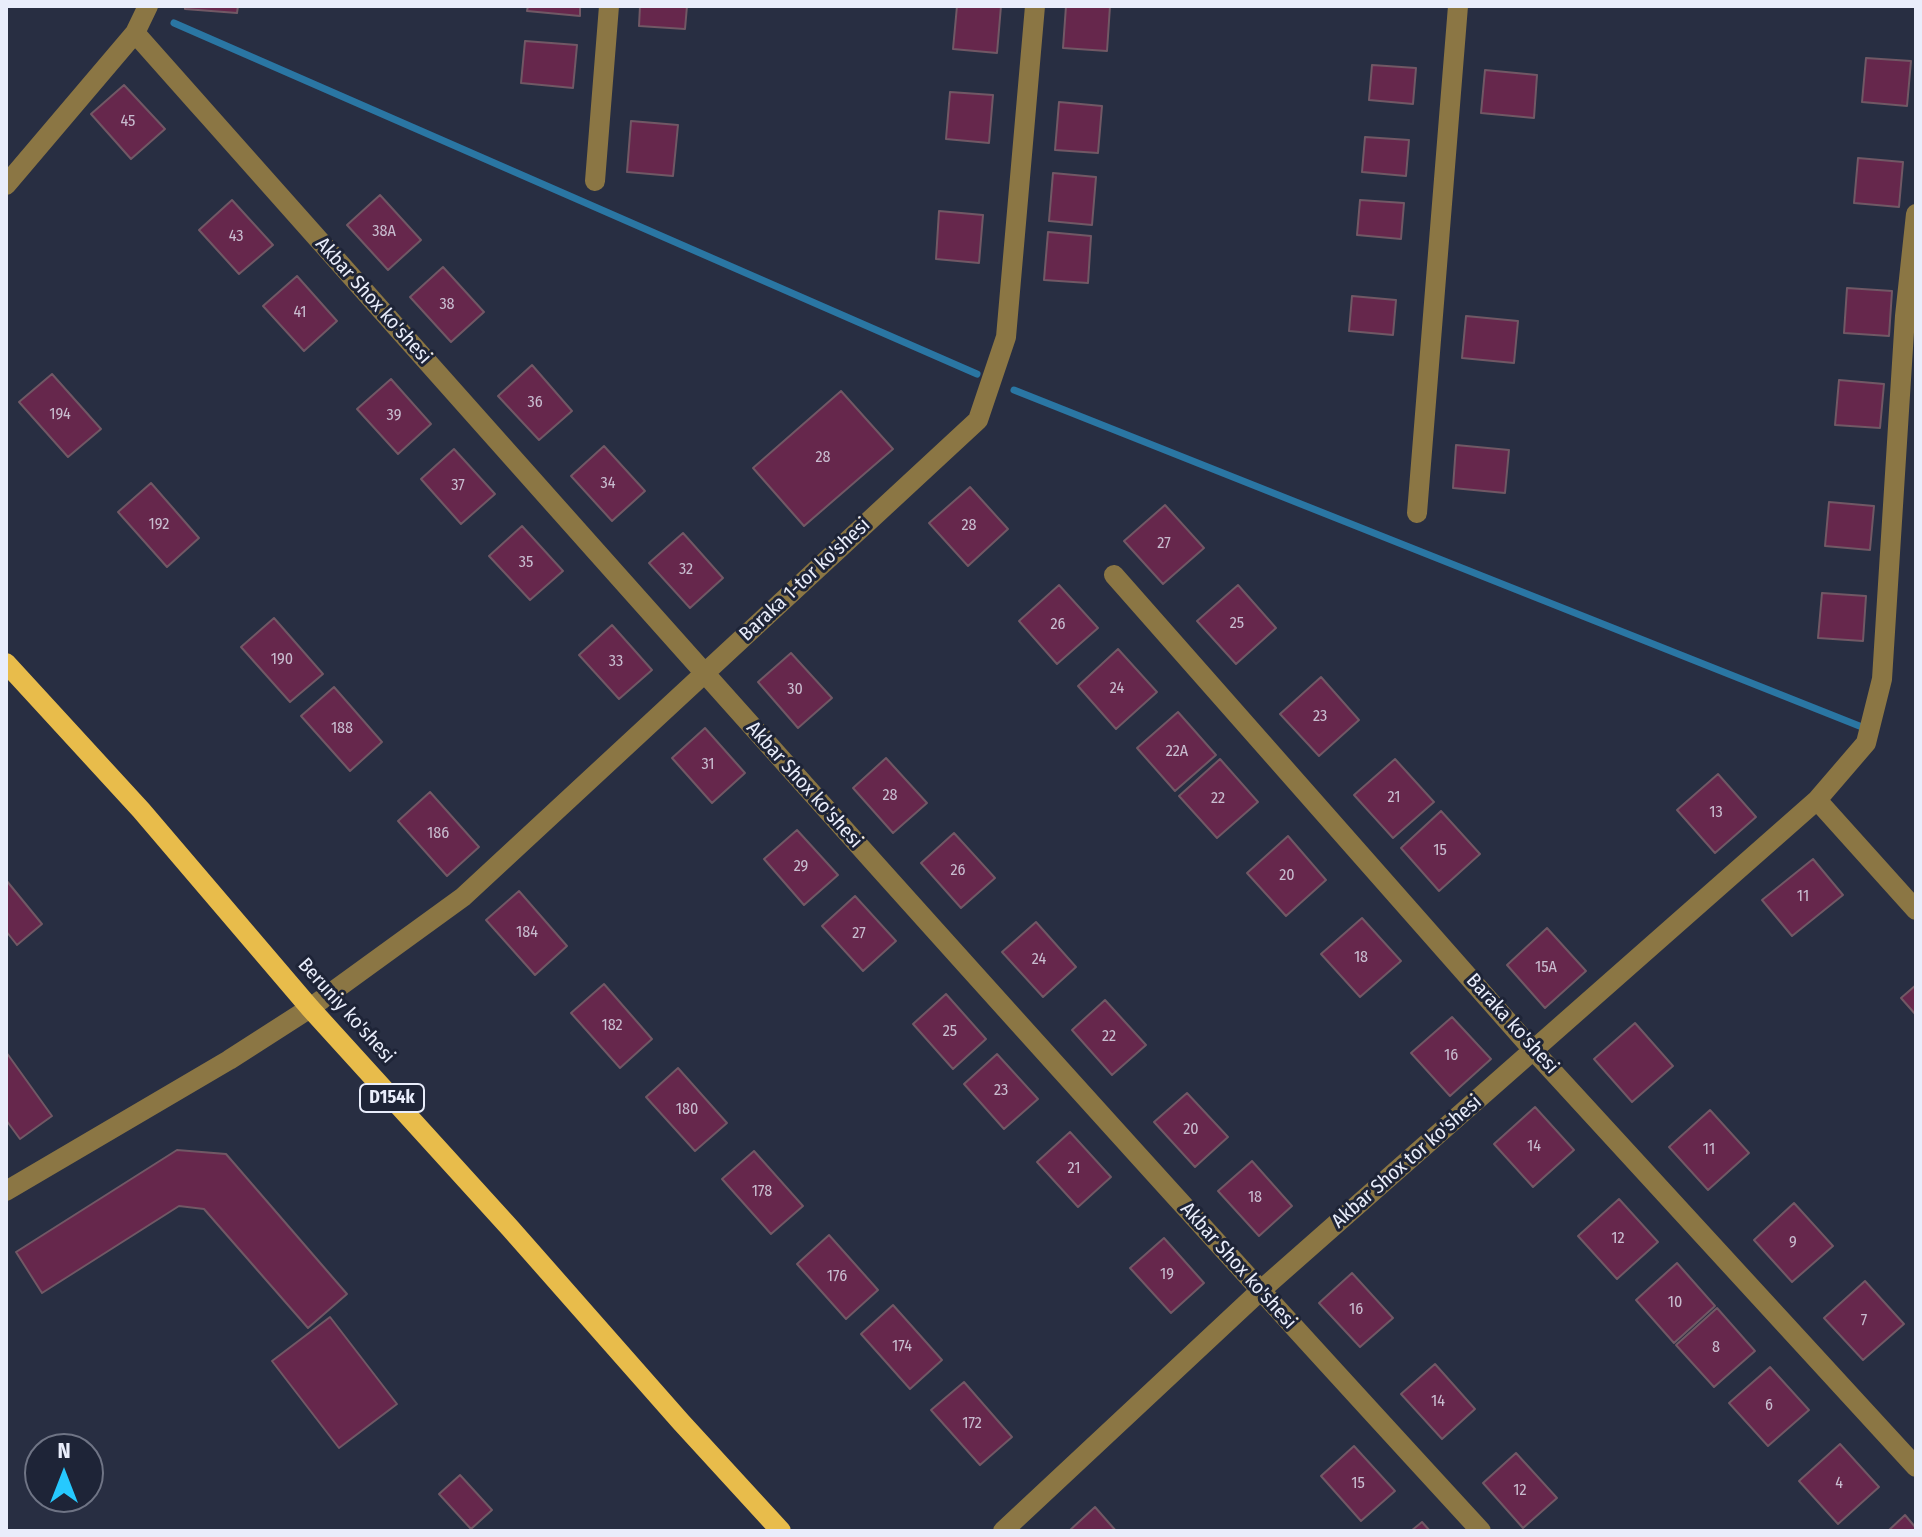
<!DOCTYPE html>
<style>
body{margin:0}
#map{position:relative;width:1922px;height:1537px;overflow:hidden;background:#282e42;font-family:"Fira Sans Condensed",sans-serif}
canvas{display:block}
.frame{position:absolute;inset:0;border:8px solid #e9edfb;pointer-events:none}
.north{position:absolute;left:24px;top:1433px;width:80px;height:80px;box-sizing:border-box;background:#1e2437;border:2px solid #6f7485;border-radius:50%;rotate:0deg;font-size:22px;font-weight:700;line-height:32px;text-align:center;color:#e9edfb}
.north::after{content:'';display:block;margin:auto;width:28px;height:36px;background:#26c9fe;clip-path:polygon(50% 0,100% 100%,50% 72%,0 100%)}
</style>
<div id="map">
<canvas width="1922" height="1537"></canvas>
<div class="frame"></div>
<div class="north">N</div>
</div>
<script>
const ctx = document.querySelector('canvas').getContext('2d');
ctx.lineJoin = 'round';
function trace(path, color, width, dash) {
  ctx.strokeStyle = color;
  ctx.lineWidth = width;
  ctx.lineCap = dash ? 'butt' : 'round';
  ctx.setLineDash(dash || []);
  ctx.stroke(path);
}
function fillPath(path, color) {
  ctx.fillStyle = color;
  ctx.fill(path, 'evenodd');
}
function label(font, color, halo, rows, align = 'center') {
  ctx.font = font + ' "Fira Sans Condensed",sans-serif';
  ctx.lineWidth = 6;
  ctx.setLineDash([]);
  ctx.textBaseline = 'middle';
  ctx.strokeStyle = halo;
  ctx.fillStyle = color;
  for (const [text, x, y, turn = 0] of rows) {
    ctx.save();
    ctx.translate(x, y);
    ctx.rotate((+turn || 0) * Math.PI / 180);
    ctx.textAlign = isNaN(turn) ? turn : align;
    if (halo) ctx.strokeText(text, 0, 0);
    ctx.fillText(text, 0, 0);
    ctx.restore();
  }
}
trace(new Path2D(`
 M174,23l803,351
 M1014,390l853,339`), '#2a76a3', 7);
const building = new Path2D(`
 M185,6h53l-1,7 -52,-4z
 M528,6h52v10l-53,-5z
 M640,6h47l-2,23 -46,-3z
 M957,6h44l-4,47 -44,-4z
 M1066,6h44l-3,45 -44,-3z
 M525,41l52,4 -4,43 -52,-5z
 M1866,58l45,3 -4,45 -45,-4z
 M1372,65l44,3 -3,36 -44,-4z
 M1485,70l52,5 -3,43 -53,-5z
 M124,85l41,44 -34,30 -40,-45z
 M950,92l43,3 -4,48 -43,-4z
 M1059,102l43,4 -4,47 -43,-3z
 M631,121l47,4 -5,51 -46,-4z
 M1365,137l44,3 -3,36 -44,-4z
 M1858,158l45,4 -4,45 -45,-4z
 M1053,173l43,4 -4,48 -43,-4z
 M380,195l41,45 -33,30 -41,-45z
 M232,200l41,45 -34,29 -40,-44z
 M1360,200l44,3 -3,36 -44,-4z
 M939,211l44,4 -4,48 -43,-4z
 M1048,232l43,4 -3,47 -44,-3z
 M443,267l41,45 -33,30 -41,-45z
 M297,276l40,45 -33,30 -41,-45z
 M1847,288l45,3 -3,45 -45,-3z
 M1352,296l44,4 -3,35 -44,-4z
 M1466,316l52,5 -4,42 -52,-5z
 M532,365l40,46 -33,29 -41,-44z
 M52,374l49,55 -33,28 -49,-55z
 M391,379l40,45 -33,30 -41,-45z
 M1839,380l45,4 -4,44 -45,-3z
 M841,391l52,58 -89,77 -51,-58z
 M1456,445l53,5 -4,43 -52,-5z
 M604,446l41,45 -33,30 -41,-45z
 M454,449l41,45 -34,30 -40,-45z
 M151,483l48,55 -32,29 -49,-55z
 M970,487l38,42 -40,37 -39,-43z
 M1829,502l45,4 -4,44 -45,-4z
 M1165,505l39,43 -41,36 -39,-43z
 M522,526l41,45 -33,29 -41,-44z
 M683,533l40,45 -33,30 -41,-45z
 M1059,585l39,43 -41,36 -38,-43z
 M1238,585l38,43 -40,36 -39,-43z
 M1822,593l44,3 -3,45 -45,-3z
 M274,618l49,56 -33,28 -49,-55z
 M612,625l40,45 -33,29 -40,-44z
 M1118,649l39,43 -41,37 -38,-43z
 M791,653l41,45 -34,30 -40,-46z
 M1321,677l38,43 -40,36 -39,-42z
 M334,687l48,55 -32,29 -49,-55z
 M1178,712l38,43 -41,36 -38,-43z
 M705,728l40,45 -33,30 -40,-45z
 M886,758l41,45 -34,30 -40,-45z
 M1220,759l38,43 -41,36 -38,-42z
 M1395,759l39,43 -41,36 -39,-43z
 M1718,774l38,43 -41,36 -38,-43z
 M430,792l49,55 -32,29 -49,-55z
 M1441,811l39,43 -41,37 -38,-43z
 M797,830l41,45 -34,30 -40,-46z
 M954,833l41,45 -34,30 -40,-45z
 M1288,836l38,44 -40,36 -39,-43z
 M1813,859l30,36 -51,41 -30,-36z
 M6,880l36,44 -25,21 -11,-14z
 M519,891l48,55 -32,29 -49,-55z
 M855,896l41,45 -33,30 -41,-45z
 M1362,918l39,43 -41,36 -39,-43z
 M1036,922l40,45 -33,30 -41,-45z
 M1547,928l39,43 -41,37 -38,-43z
 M604,984l48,55 -32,29 -49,-55z
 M1916,985v30l-15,-17z
 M946,994l40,45 -33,30 -40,-45z
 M1105,1000l41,45 -34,30 -40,-45z
 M1452,1017l39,42 -41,37 -39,-43z
 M1635,1023l38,43 -41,36 -38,-43z
 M6,1052l46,64 -32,23 -14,-19z
 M997,1054l41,45 -34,30 -40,-45z
 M678,1068l49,55 -32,28 -49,-54z
 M1187,1093l41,44 -33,30 -41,-45z
 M1535,1107l39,43 -41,37 -39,-43z
 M1710,1110l39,43 -41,37 -39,-43z
 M1070,1132l41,45 -33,30 -41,-45z
 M177,1150l49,4 121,140 -39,34 -104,-119 -25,-3 -137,87 -26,-41z
 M754,1151l49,55 -32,28 -49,-55z
 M1252,1161l40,45 -33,30 -41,-45z
 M1619,1199l39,43 -41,37 -39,-43z
 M1794,1203l39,43 -41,36 -38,-42z
 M829,1235l49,55 -32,29 -49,-55z
 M1164,1238l40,45 -33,30 -41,-45z
 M1677,1263l38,43 -41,37 -38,-43z
 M1352,1273l41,45 -33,29 -41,-44z
 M1865,1281l39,43 -41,36 -39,-42z
 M893,1305l49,55 -32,29 -49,-55z
 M1717,1308l38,43 -41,36 -38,-42z
 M330,1317l67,87 -58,44 -67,-87z
 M1435,1364l40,45 -33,30 -41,-45z
 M1770,1367l39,43 -41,36 -39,-43z
 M964,1382l48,55 -32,28 -49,-55z
 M1840,1444l39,43 -41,37 -39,-43z
 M1354,1446l41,45 -34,30 -40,-45z
 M1516,1453l41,45 -34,30 -40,-45z
 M460,1475l32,35 -21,19 -32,-35z
 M1095,1507l21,24h-47z
 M1905,1515l11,13v3h-28z
 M1422,1522l8,9h-19z`);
fillPath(building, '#66274c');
trace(building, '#715865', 2);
trace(new Path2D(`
 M135,33c446,502 891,1004 1346,1498
 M595,181l14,-175
 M6,185l129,-152 13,-27
 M1417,513l41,-507
 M1114,575l419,475 383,417
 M1817,800l99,110
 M6,1191l223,-131 81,-52 153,-111 515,-477 28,-83 29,-331
 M1003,1531l257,-240 557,-491 49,-57 16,-64 23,-363 11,-102`), '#8b7644', 20);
trace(new Path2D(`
 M6,663l135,147 169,198 200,220 171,194 100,109`), '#e8bc4b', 20);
label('16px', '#c8bccf', null, [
 ["45",128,122],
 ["38A",384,232],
 ["43",236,237],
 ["38",447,305],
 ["41",300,313],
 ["36",535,403],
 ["194",60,415],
 ["39",394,416],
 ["28",823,458],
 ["34",608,484],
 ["37",458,486],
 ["192",159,525],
 ["28",969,526],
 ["27",1164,544],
 ["35",526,563],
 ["32",686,570],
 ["25",1237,624],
 ["26",1058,625],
 ["190",282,660],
 ["33",616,662],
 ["24",1117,689],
 ["30",795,690],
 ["23",1320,717],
 ["188",342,729],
 ["22A",1177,752],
 ["31",708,765],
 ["28",890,796],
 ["21",1394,798],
 ["22",1218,799],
 ["13",1716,813],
 ["186",438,834],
 ["15",1440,851],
 ["29",801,867],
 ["26",958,871],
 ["20",1287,876],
 ["11",1803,897],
 ["184",527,933],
 ["27",859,934],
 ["18",1361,958],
 ["24",1039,960],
 ["15A",1546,968],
 ["182",612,1026],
 ["25",950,1032],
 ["22",1109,1037],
 ["16",1451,1056],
 ["23",1001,1091],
 ["180",687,1110],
 ["20",1191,1130],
 ["14",1534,1147],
 ["11",1709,1150],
 ["21",1074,1169],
 ["178",762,1192],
 ["18",1255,1198],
 ["12",1618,1239],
 ["9",1793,1243],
 ["19",1167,1275],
 ["176",837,1277],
 ["10",1675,1303],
 ["16",1356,1310],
 ["7",1864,1321],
 ["174",902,1347],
 ["8",1716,1348],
 ["14",1438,1402],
 ["6",1769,1406],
 ["172",972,1424],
 ["15",1358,1484],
 ["4",1839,1484],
 ["12",1520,1491]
]);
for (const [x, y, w] of [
 [392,1098,64]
]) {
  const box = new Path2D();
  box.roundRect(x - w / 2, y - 14, w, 28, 6);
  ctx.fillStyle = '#1e2437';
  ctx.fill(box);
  trace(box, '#e9edfb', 2);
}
label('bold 18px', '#e9edfb', null, [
 ["D154k",392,1098]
]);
label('20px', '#e9edfb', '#1e2437', [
 ["Akbar Shox ko'shesi",373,301,48],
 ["Baraka 1-tor ko'shesi",805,580,-43],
 ["Akbar Shox ko'shesi",804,785,48],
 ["Beruniy ko'shesi",346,1011,48],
 ["Baraka ko'shesi",1512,1024,48],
 ["Akbar Shox tor ko'shesi",1407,1162,-41],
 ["Akbar Shox ko'shesi",1238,1266,48]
]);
</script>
